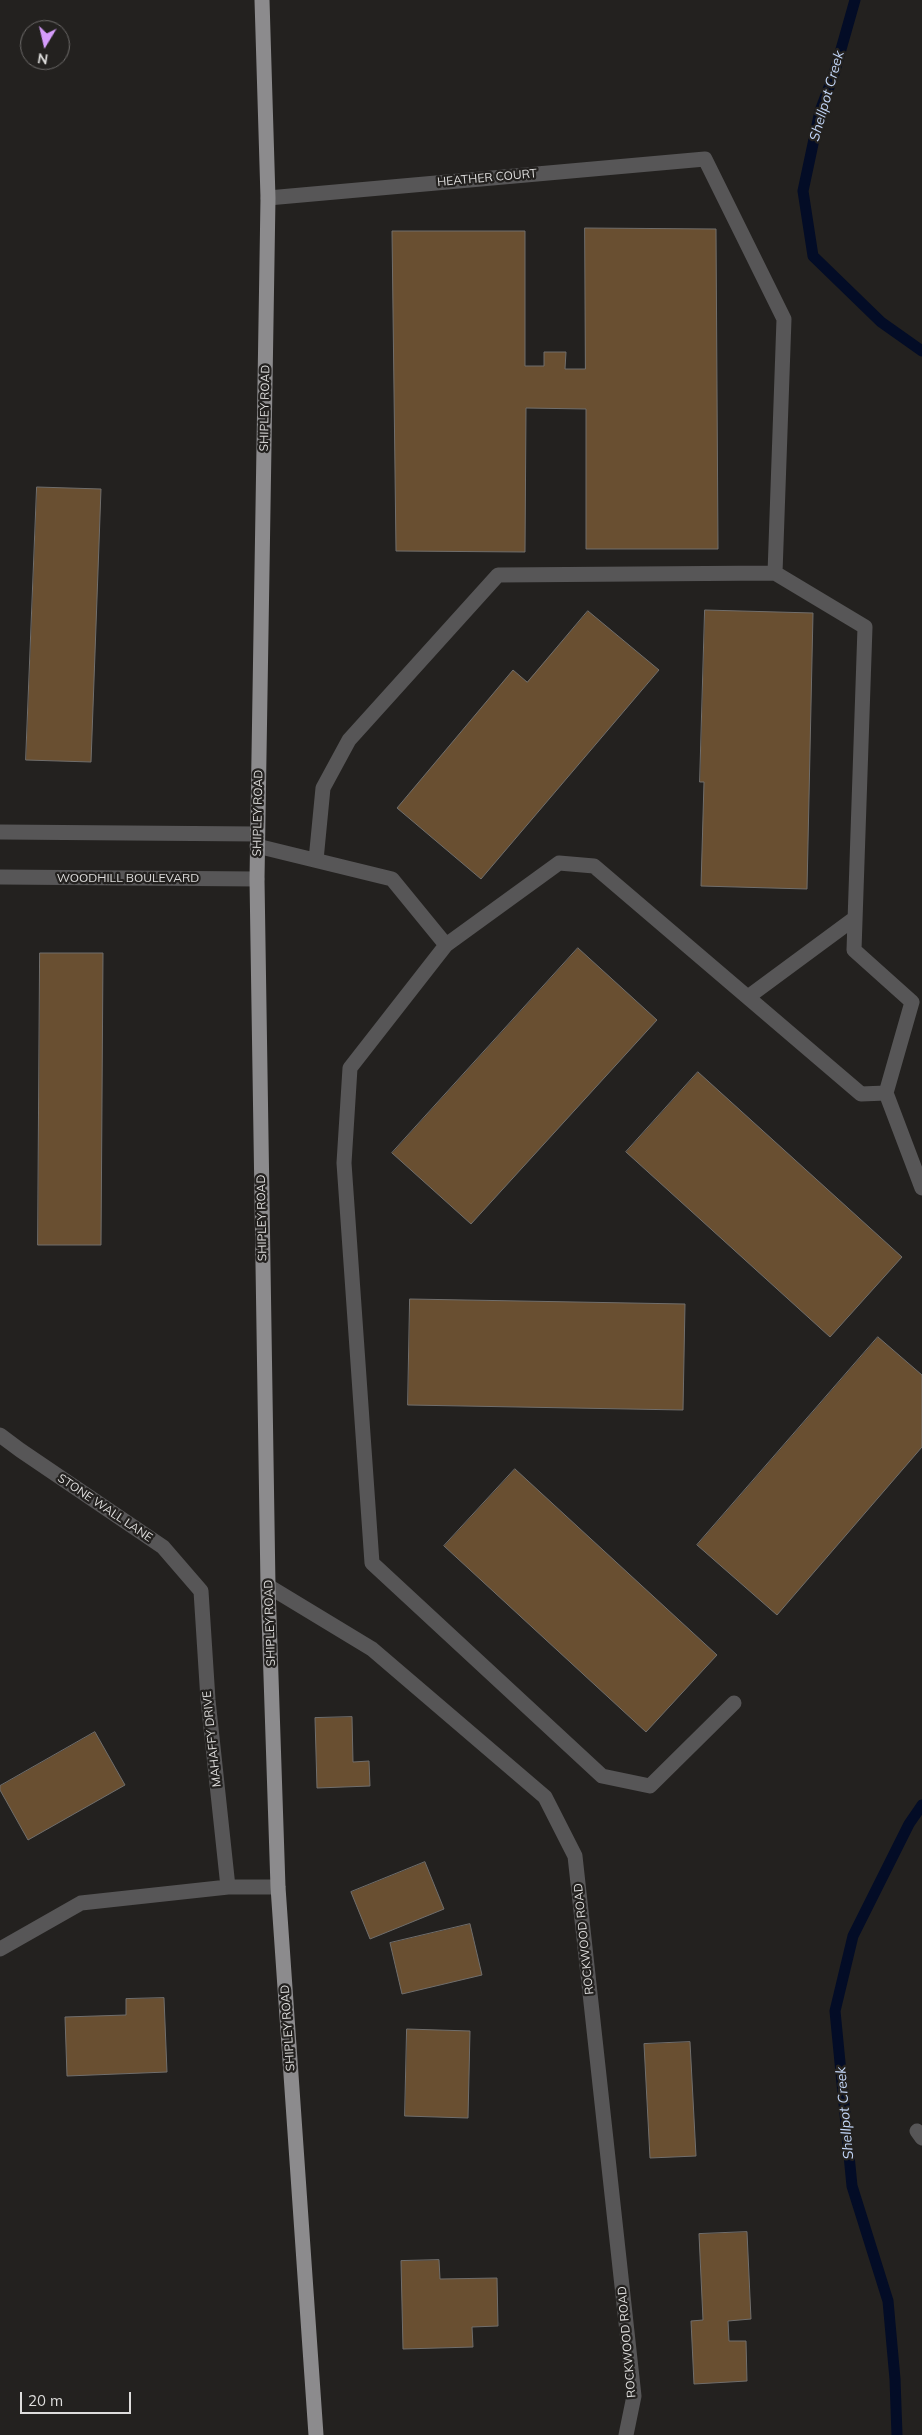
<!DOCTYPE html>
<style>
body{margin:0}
#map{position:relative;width:922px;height:2435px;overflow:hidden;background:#23211f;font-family:Mulish,sans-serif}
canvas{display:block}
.north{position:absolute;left:20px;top:20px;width:50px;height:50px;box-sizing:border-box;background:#23211f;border:1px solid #6e6c6b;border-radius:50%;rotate:189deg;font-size:14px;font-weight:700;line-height:20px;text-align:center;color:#dedddc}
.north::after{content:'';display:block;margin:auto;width:18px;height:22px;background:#d59cfb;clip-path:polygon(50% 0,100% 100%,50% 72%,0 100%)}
.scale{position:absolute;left:20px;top:2392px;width:111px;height:22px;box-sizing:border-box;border:2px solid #dedddc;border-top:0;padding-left:6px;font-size:15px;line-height:18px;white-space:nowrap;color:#dedddc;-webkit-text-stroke:4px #23211f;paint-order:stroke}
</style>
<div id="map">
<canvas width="922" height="2435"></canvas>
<div class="north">N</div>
<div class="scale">20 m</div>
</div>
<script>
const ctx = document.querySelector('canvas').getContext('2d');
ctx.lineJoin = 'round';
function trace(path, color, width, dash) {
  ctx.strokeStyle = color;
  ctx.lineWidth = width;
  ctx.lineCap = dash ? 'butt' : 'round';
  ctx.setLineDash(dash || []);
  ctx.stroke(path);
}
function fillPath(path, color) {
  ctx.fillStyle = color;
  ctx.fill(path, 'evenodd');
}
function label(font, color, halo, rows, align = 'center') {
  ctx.font = font + ' Mulish,sans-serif';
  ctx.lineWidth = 4.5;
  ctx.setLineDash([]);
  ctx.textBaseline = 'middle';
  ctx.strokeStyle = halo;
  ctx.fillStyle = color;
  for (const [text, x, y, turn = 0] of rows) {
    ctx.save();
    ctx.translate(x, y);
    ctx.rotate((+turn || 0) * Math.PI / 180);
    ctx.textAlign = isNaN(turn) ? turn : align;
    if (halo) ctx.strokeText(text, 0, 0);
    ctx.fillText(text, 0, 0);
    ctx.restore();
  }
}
trace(new Path2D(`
 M855,0l-21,74 -14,37 -17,80 10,65 68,66 41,29
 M897,2435l-2,-56 -7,-78 -36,-115 -17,-175 18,-75 56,-112 13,-19`), '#030c26', 11);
const building = new Path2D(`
 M585,228l131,1 2,320h-132v-140l-60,-1 -1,144 -129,-1 -4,-320h133v135h19v-14h22l-1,17h20z
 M37,487l64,2 -10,273 -65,-2z
 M705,610l108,3 -6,276 -106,-3 3,-104h-4z
 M588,611l71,59 -178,209 -84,-71 116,-138 14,12z
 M578,948l79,72 -186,204 -79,-71z
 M40,953h63l-2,292h-63z
 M698,1072l204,185 -72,80 -204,-185z
 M410,1299l275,5 -2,106 -275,-5z
 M878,1337l44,38v72l-145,168 -80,-70z
 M515,1469l202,186 -71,77 -202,-186z
 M352,1717l1,45 16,-1 1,25 -53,2 -2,-70z
 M95,1732l30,53 -97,55 -28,-50v-4z
 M425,1862l19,47 -74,30 -19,-47z
 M470,1924l12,51 -80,19 -12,-51z
 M164,1998l3,74 -100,4 -2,-59 61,-2v-16z
 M407,2029l63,2 -2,87 -63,-2z
 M690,2042l6,114 -46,2 -6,-114z
 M747,2232l4,87 -23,2 1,20h17l1,40 -53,3 -3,-63 12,-1 -4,-86z
 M439,2260l1,19 57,-1 1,48 -26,1 1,20 -70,2 -2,-88z`);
fillPath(building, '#694f31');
trace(building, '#706e6c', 1);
trace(new Path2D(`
 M268,198l437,-39 79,160 -9,254 90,54 -11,323 58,52 -26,91 -25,1 -267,-228 -35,-3 -113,82
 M0,832l257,2
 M257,846l135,33 54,66 -96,123 -6,95 28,400 230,213 48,10 84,-83
 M316,860l7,-72 26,-48 149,-165 277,-2
 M0,877l257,2
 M748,997l107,-79
 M886,1093l36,95
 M0,1435l20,15 143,97 38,44 7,109 20,187
 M268,1586l104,63 173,148 30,59 59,540 -8,39
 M0,1949l81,-46 147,-16h50
 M917,2131l5,7`), '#575657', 15);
trace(new Path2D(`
 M262,0l6,198 -11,681 11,707 10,301 38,548`), '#8c8b8d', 15);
label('12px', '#dedddc', '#23211f', [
 ["HEATHER COURT",487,178,-5],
 ["SHIPLEY ROAD",265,408,-89],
 ["SHIPLEY ROAD",258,813,-89],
 ["WOODHILL BOULEVARD",128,878],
 ["SHIPLEY ROAD",262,1218,-91],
 ["STONE WALL LANE",105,1508,34],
 ["SHIPLEY ROAD",270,1623,-92],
 ["MAHAFFY DRIVE",212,1739,-96],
 ["ROCKWOOD ROAD",584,1939,-96],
 ["SHIPLEY ROAD",288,2028,-94],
 ["ROCKWOOD ROAD",627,2342,-95]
]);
label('italic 14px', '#c2d5f7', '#23211f', [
 ["Shellpot Creek",827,96,-74],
 ["Shellpot Creek",845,2113,-95]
]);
</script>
